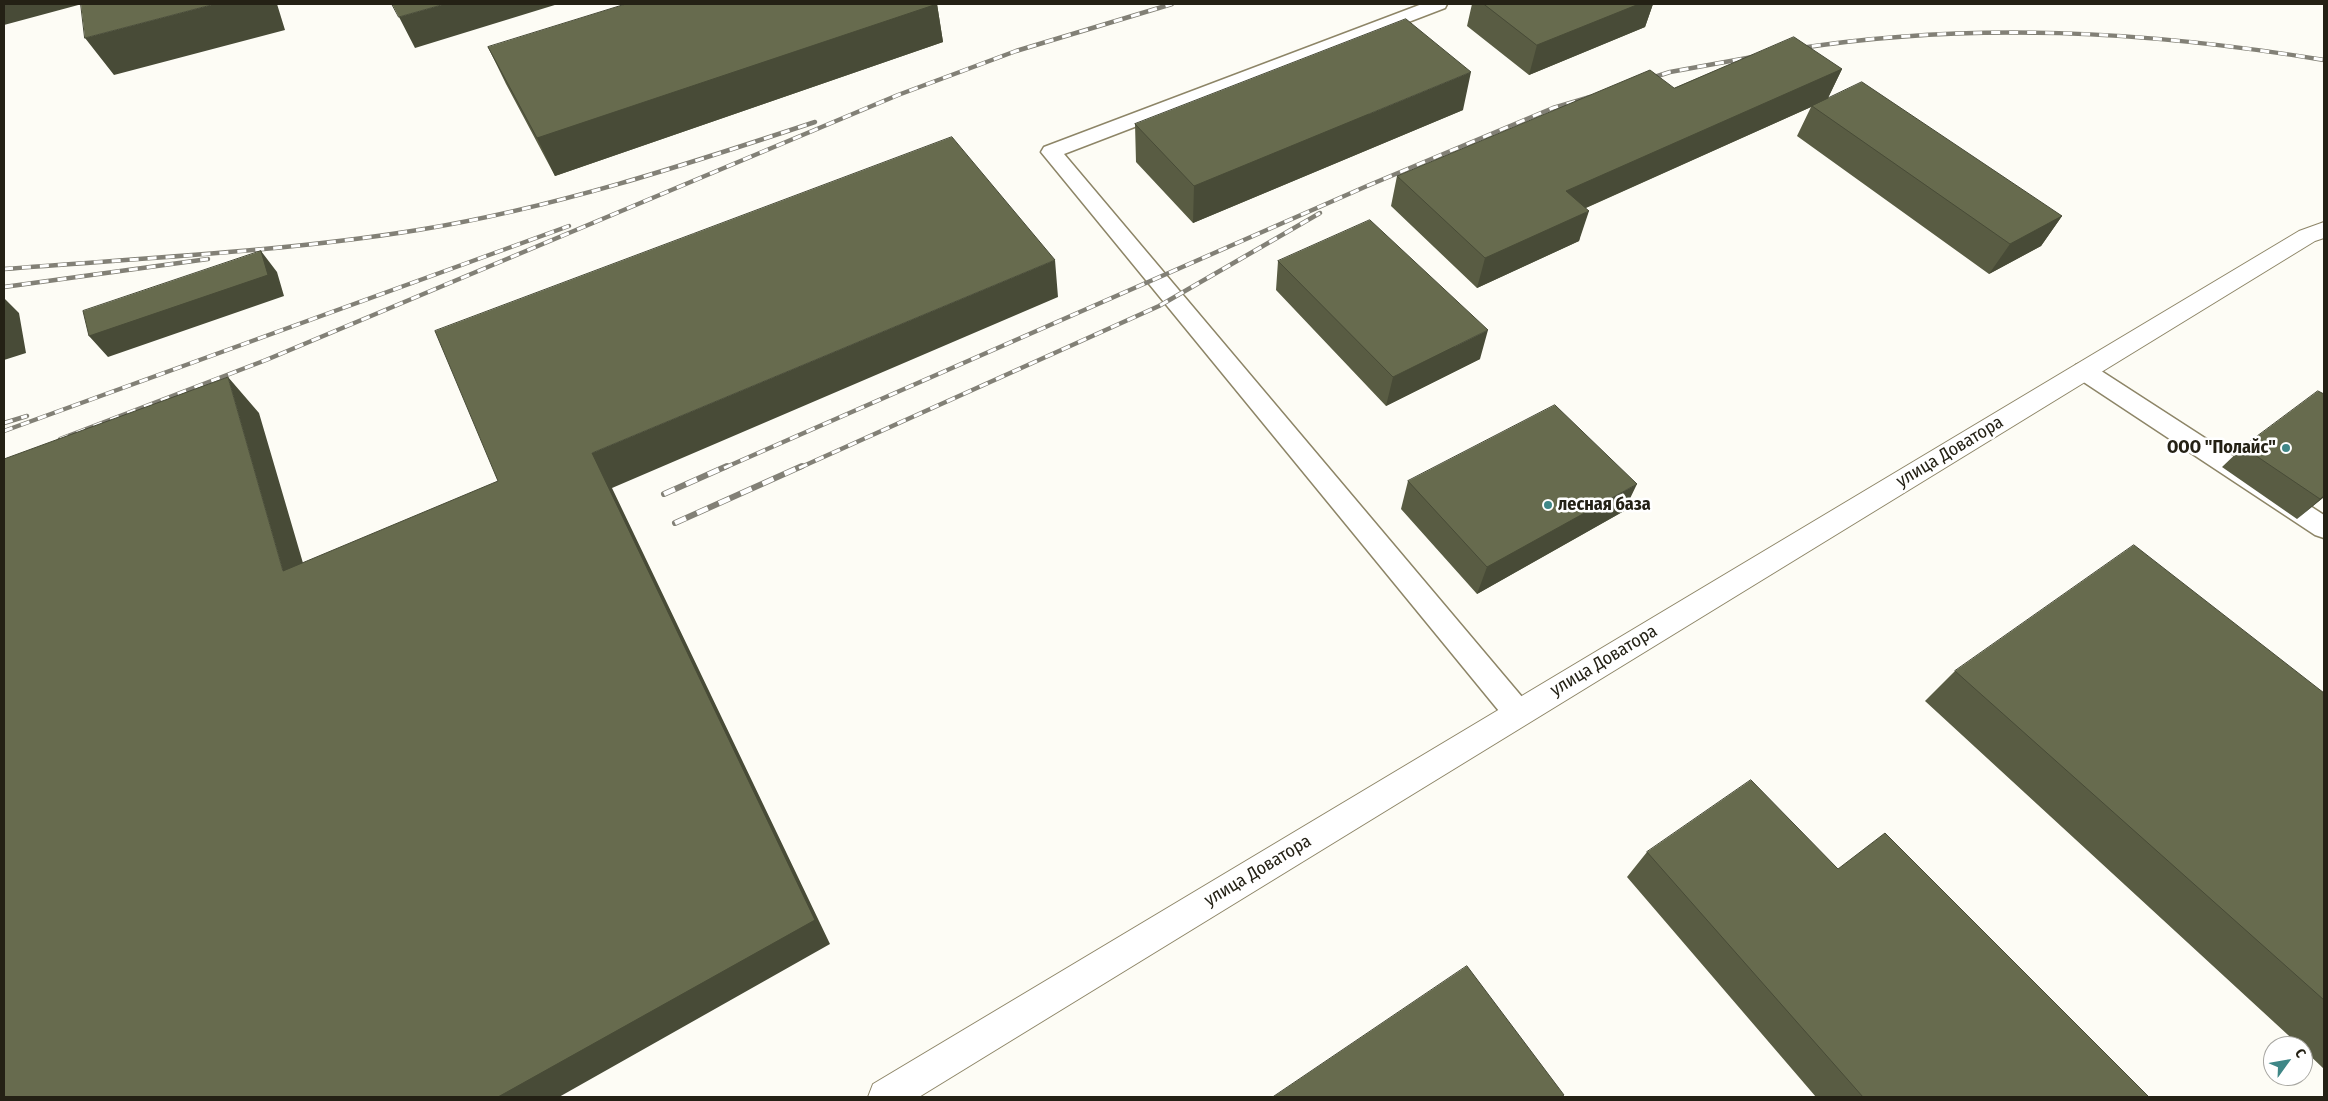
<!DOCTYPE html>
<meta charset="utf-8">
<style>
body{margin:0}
#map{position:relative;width:2328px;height:1101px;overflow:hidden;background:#fdfcf5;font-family:"Fira Sans Condensed",sans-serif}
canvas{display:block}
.frame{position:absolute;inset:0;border:5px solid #242115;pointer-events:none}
.north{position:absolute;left:2263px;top:1036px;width:50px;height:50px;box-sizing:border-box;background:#fff;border:1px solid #a7a6a1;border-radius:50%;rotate:58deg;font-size:14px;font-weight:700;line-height:20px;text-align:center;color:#242115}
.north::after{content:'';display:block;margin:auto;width:18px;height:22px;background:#3f8787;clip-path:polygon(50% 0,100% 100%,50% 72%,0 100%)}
</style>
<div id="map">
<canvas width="2328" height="1101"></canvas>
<div class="frame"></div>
<div class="north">С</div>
</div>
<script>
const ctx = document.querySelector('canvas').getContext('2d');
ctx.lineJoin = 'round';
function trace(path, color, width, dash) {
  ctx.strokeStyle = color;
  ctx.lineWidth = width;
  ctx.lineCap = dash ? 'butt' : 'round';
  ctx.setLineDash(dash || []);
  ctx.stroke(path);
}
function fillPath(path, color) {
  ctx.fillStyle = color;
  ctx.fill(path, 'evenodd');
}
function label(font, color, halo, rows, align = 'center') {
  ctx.font = font + ' "Fira Sans Condensed",sans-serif';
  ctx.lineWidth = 5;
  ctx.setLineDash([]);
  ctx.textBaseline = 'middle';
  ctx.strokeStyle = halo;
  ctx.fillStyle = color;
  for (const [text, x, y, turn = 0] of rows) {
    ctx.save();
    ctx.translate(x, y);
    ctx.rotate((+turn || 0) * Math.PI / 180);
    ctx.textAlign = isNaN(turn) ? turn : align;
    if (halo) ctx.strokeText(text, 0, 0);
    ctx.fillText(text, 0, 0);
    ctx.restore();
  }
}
const service = new Path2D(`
 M1422,4h25l-2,4 -381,146 464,550 4,9 -4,9 -10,4 -10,-4 -467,-570 3,-5z
 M2084,362l8,3 232,150v23l-9,-3 -239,-158 -4,-6 4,-6z`);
const minor = new Path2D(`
 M2324,222v16l-9,3 -1396,856h-51l5,-13 1426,-853z`);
trace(service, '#8d8567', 3);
trace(minor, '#8d8567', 2);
fillPath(service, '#fff');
fillPath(minor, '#fff');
const railFar1 = new Path2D(`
 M1794,49c178,-28 353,-18 530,11
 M1645,80l25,-8 88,-16
 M4,269c138,-11 277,-17 414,-39 136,-22 267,-65 397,-108
 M4,287l204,-28
 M4,423l23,-7
 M4,431l565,-205
 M60,439l206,-79 632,-265 118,-44 156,-47
 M724,468l643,-282 186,-78 37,-11
 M799,468l360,-162 161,-93`);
const rail = new Path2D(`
 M664,494l63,-28
 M675,523l127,-57`);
trace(railFar1, '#828076', 4.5);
trace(rail, '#828076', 6);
trace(railFar1, '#fff', 3, [9]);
trace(rail, '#fff', 4.5, [12]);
fillPath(new Path2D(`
 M937,4l6,38 -388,134 -49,-92 -18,-37z
 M1472,4h181l-8,23 -116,48 -62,-49z
 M1842,69l-14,29 234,118 -21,30 -52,28 -192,-138 14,-29 -225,101 -7,33 -102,47 -86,-82 6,-30 277,-88z
 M1463,110l-270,113 -57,-61 -1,-38z
 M1278,261l202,98 -94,47 -110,-116z
 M2324,394v103l-27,22 -75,-52 21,-20z
 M1408,481l216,30 -147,83 -76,-85z
 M1955,671l369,22v376l-21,-20v-3h-3l-375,-345z
 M1647,852l191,17 311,228h-333l-189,-220z`), '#595c43');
fillPath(new Path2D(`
 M4,4h78l-78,21z
 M215,4h62l8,26 -171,45 -29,-37z
 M445,4h113l-143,44 -16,-31z
 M937,4l6,38 -388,134 -18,-38z
 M1639,4h14l-8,23 -116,48 8,-30z
 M1842,69l-15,31 -15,6 -1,1 -255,114 10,-30z
 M1471,72l-8,38 -270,113 1,-37z
 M1589,211l-10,30 -102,47 8,-30z
 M2062,216l-21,30 -52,28 21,-30z
 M261,251l16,21 7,24 -176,61 -19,-21z
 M1055,260l3,37 -446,191 218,456 -271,153h-61l94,-644z
 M4,298l15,15 7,40 -22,7z
 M1488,330l-8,29 -94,47 7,-29z
 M228,377l31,36 56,191 -32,-33z
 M1637,484l-13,27 -147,83 10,-27z
 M2324,496v1l-27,22 23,-20z`), '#484b37');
const building = new Path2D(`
 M81,4h134l-130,34z
 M392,4h53l-46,13z
 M626,4h311l-400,134 -49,-91z
 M1484,4h155l-102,41z
 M1406,19l65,53 -277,114 -59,-62z
 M1794,37l48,32 -276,122 23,20 -104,47 -88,-82 253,-106 24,18z
 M1862,82l200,134 -52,28 -198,-138z
 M952,137l103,123 -463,193 223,467 -317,177h-494v-638l224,-82 55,194 215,-90 -63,-150z
 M1370,220l118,110 -95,47 -115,-116z
 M261,251l7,24 -179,61 -6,-25z
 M2318,391l6,3v102l-4,3 -77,-52z
 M1555,405l82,79 -150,83 -79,-86z
 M2134,545l190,148v307l-369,-329z
 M1751,780l87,89 47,-36 264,264h-286l-216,-245z
 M1467,966l97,129 -3,2h-288z`);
fillPath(building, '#676b4e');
trace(building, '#484b37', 1);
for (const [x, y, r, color] of [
 [2286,448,5,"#3f8787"],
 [1548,505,5,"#3f8787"]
]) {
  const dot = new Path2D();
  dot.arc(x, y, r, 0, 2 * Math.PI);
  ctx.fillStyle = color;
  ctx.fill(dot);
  trace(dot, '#fff', 2);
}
label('bold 18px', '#242115', '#fff', [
 ["ООО \"Полайс\"",2276,448],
 ["лесная база",1558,505,"left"]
], 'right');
label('18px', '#242115', '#fff', [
 ["улица Доватора",1950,452,-31],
 ["улица Доватора",1604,661,-31],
 ["улица Доватора",1258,871,-31]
]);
</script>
